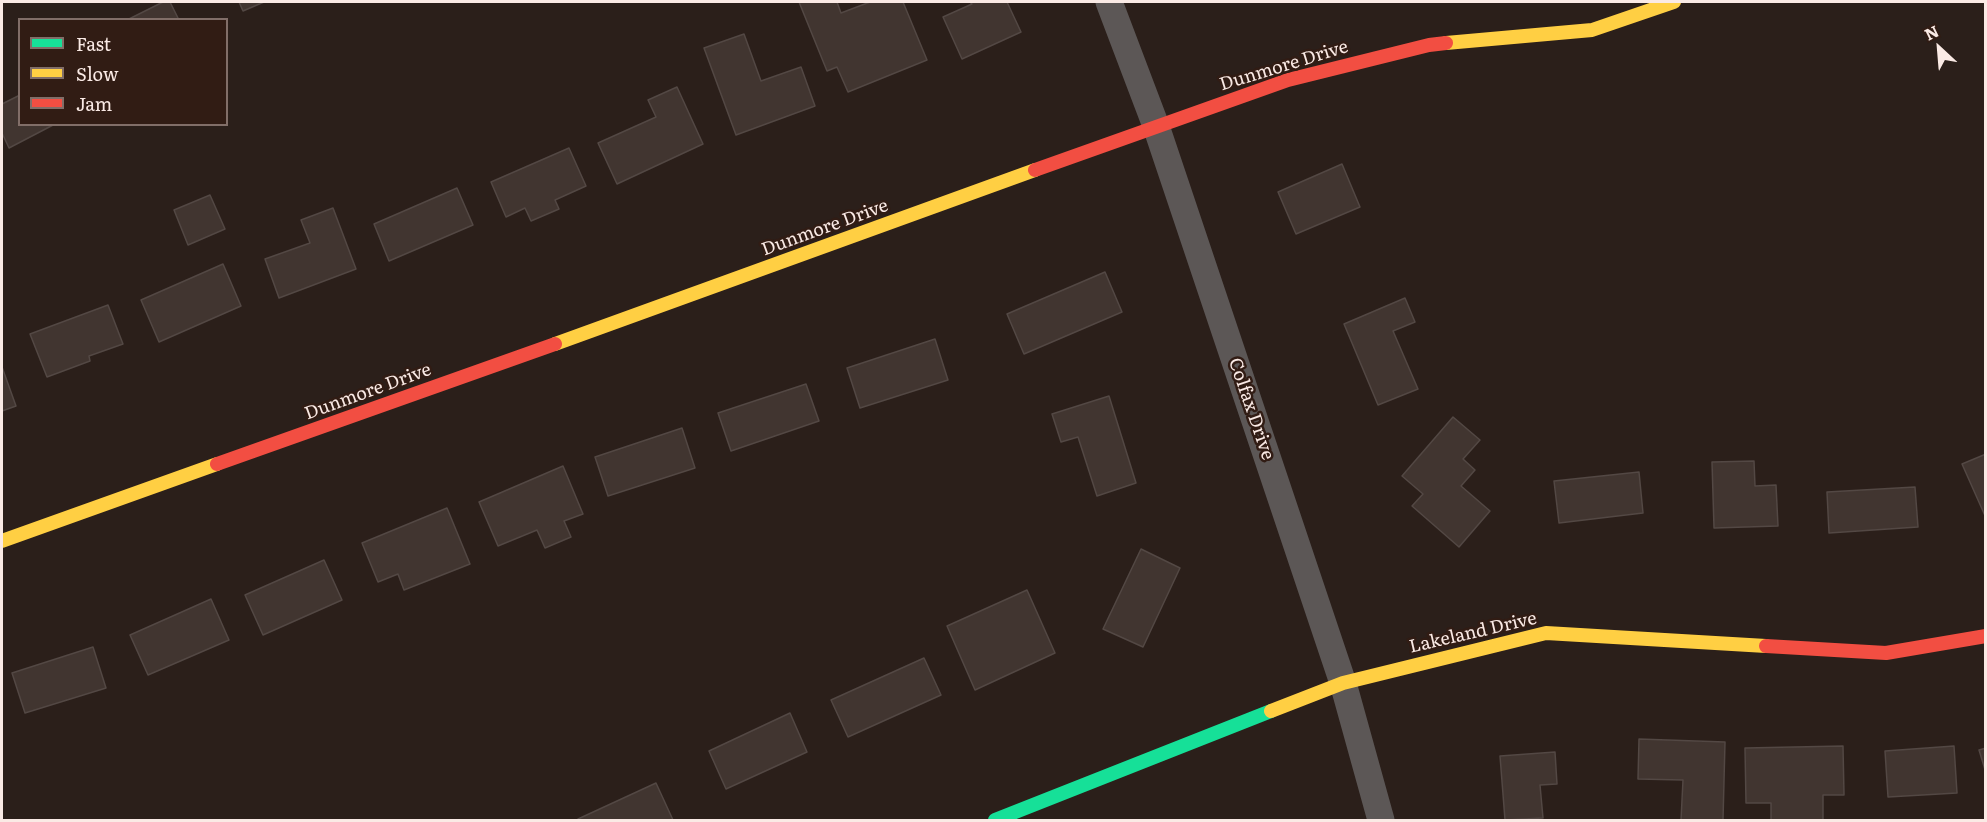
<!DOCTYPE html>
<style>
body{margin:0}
#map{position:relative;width:1987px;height:822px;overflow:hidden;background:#2b1f1a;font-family:Literata,serif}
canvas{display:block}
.frame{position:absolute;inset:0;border:3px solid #faeae5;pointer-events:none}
.legend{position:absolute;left:18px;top:18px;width:210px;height:108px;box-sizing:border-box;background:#311c14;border:2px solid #816e68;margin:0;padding:8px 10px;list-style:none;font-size:18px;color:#faeae5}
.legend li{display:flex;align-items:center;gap:12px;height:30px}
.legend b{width:30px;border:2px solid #816e68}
.north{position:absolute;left:1909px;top:18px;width:60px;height:60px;-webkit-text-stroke:4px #311c14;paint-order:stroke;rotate:334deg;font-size:16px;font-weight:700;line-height:24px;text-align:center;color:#faeae5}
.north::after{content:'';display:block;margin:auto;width:21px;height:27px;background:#faeae5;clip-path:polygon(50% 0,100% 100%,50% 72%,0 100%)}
</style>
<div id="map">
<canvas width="1987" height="822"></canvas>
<div class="frame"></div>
<ul class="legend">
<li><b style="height:8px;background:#16e098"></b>Fast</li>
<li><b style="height:8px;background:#ffcf43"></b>Slow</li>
<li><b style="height:8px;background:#f24e42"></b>Jam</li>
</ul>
<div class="north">N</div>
</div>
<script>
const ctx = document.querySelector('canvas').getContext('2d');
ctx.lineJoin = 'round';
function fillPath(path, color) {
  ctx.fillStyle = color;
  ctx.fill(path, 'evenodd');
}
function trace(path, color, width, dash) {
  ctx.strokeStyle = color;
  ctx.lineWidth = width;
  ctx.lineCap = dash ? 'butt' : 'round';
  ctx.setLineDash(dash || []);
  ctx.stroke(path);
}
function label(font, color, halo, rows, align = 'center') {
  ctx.font = font + ' Literata,serif';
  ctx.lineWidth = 5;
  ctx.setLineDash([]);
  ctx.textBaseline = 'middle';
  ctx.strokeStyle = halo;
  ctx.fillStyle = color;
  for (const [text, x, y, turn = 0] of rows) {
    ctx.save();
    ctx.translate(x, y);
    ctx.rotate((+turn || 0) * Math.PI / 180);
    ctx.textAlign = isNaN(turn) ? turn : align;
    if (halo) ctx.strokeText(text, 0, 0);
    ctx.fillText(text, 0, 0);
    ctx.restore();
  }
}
const building = new Path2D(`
 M163,2h7l9,18h-52z
 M239,2h25l-21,9z
 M799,2h38l4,11 29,-11h33l24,58 -79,32 -11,-25 -10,4z
 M970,2h37l14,30 -59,27 -19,-42 29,-13z
 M744,34l17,47 40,-14 14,39 -79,29 -32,-87z
 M677,87l26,57 -86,40 -19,-41 58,-26 -8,-17z
 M20,95v29h35l-46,24 -7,-15v-29z
 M569,148l17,38 -31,14 4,9 -28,12 -6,-13 -19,9 -15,-35z
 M1342,164l18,43 -64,27 -18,-42z
 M457,188l16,37 -84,36 -15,-37z
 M210,195l15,34 -37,16 -14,-35z
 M333,208l23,61 -77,29 -14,-39 45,-16 -9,-23z
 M223,264l18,42 -82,36 -18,-42z
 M1105,272l17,40 -98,42 -17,-40z
 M1405,298l10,24 -22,9 25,58 -40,16 -34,-81z
 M108,305l15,39 -34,12 1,5 -43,16 -17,-43z
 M935,339l13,41 -88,28 -13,-40z
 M2,367l14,39 -14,5z
 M806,384l13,37 -88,30 -13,-38z
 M1109,396l27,87 -39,13 -19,-59 -17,5 -9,-28z
 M1453,417l27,23 -17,19 12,11 -14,16 29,25 -31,36 -47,-41 11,-12 -21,-18z
 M682,428l13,40 -87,28 -13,-39z
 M1986,454v64l-24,-54z
 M1754,461l1,25 21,-1 2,41 -64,2 -2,-66z
 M563,466l20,48 -19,7 7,16 -26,11 -8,-18 -39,16 -19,-44z
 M1639,472l4,41 -84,10 -5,-42z
 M1915,487l3,40 -89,6 -2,-41z
 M447,508l23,56 -66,26 -6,-16 -20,8 -16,-39z
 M1141,549l39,19 -37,79 -40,-18z
 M324,560l18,40 -79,35 -18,-40z
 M1027,590l28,63 -80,37 -28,-64z
 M211,599l18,41 -81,35 -18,-40z
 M93,647l13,41 -81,25 -13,-40z
 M924,658l17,37 -93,42 -17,-37z
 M790,713l17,39 -81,37 -17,-38z
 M1639,739l86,3 -2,78h-42l2,-40 -45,-1z
 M1843,746l1,49h-21v25h-52v-17h-25l-1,-55z
 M1954,746l3,47 -69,4 -3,-46z
 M1986,748v25l-7,-23z
 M1555,752l2,32 -17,1 3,33 -38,2 -5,-64z
 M656,783l17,37h-95v-1z`);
fillPath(building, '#413530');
trace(building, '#534844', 1.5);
trace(new Path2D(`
 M1109,2l47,124 187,557 38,137`), '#5c5756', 27);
trace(new Path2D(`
 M995,820l276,-109`), '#16e098', 14);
trace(new Path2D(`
 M1446,43l146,-13 82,-28
 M555,344l480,-174
 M2,541l215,-77
 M1271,711l72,-28 203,-50 220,13`), '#ffcf43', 14);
trace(new Path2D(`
 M1035,170l253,-90 141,-35 17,-2
 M217,464l338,-120
 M1766,646l120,7 100,-17`), '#f24e42', 14);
label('18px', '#faeae5', '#311c14', [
 ["Dunmore Drive",1284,66,-17],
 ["Dunmore Drive",825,228,-20],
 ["Dunmore Drive",368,392,-20],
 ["Colfax Drive",1251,409,71],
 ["Lakeland Drive",1473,633,-13]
]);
</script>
